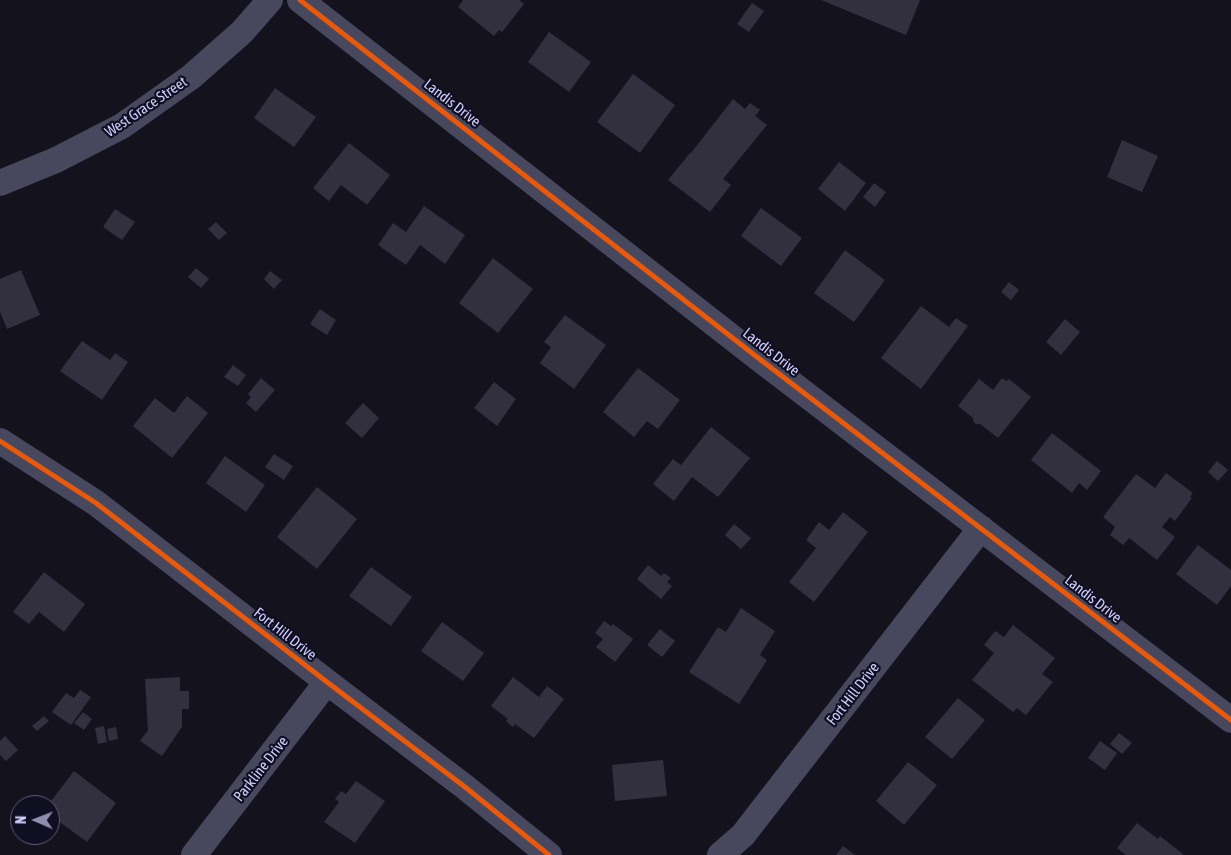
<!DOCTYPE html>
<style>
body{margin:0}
#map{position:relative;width:1231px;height:855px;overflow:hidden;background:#14121d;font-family:"Asap Condensed",sans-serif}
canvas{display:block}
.north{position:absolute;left:10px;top:795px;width:50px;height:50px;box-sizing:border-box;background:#100e21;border:1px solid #5e5b79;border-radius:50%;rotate:271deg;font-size:14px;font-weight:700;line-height:20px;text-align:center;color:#d2cffe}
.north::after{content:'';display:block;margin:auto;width:18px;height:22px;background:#908daf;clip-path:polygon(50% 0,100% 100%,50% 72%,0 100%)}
</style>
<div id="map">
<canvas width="1231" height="855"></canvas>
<div class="north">N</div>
</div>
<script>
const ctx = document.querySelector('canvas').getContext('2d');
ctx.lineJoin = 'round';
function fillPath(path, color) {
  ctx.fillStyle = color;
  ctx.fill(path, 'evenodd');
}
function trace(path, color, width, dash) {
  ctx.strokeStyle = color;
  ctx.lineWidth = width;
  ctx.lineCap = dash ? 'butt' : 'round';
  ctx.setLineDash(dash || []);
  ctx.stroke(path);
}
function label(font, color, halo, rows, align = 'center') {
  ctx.font = font + ' "Asap Condensed",sans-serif';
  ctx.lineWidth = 4.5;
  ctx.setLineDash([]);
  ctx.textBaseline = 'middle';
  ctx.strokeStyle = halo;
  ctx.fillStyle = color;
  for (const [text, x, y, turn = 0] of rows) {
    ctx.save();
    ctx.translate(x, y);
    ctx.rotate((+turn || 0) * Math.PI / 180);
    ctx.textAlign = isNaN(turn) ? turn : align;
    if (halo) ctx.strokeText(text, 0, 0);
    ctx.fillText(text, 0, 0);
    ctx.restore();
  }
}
fillPath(new Path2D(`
 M463,0h58l-1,1 4,3 -22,28 -3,-2 -5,6 -36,-29z
 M821,0h99l-14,35z
 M752,3l12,8 -15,21 -12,-8z
 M549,32l42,30 -22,30 -41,-30z
 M633,74l42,31 -35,48 -43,-31z
 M275,88l41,29 -22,30 -40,-29z
 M733,99l12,10 5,-6 10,7 -5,6 12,9 -44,54 8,6 -21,27 -42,-32 22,-27h1z
 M1122,140l36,16 -16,36 -35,-15z
 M349,143l41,32 -23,30 -26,-20 -12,16 -16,-13z
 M839,162l27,21 -21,28 -27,-22z
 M874,183l12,9 -11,15 -12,-10z
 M424,206l41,29 -20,29 -25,-19 -14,20 -28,-20 15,-22 13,9z
 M761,208l41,30 -21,28 -40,-30z
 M115,209l20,13 -13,18 -19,-13z
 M216,222l11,11 -8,7 -11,-11z
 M845,250l40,30 -31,42 -40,-29z
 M493,258l40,31 -35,44 -39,-30z
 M196,268l13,11 -8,9 -13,-11z
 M21,270l19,45 -33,14 -7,-17v-33z
 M270,271l12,9 -8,9 -10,-10z
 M1009,282l10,8 -8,10 -10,-8z
 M921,306l28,21 7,-9 12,8 -47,63 -40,-31z
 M320,309l16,11 -9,15 -17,-11z
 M565,315l41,30 -32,44 -34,-26 11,-16 -7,-5z
 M1065,319l15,13 -19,23 -15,-13z
 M82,341l28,19 5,-7 13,9 -26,38 -42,-29z
 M233,365l13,10 -8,11 -14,-9z
 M638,368l42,32 -22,29 -11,-8 -13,16 -31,-25z
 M261,378l14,12 -19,22 -10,-9 5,-6 -3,-3z
 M1002,378l4,3 3,-2 22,18 -33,41 -18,-14h-4l-3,-3v-3l-15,-12 21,-27 14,11z
 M494,382l22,17 -19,27 -23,-18z
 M187,396l21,17 -36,45 -39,-32 22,-28 19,15z
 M363,403l16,15 -17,20 -17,-15z
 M711,427l39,31 -32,39 -26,-20 -18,24 -21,-17 20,-25 8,6z
 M1052,433l49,38 -14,19 -8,-7 -7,10 -41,-33z
 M274,454l19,12 -9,14 -19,-13z
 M225,456l40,29 -19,27 -40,-29z
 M1217,461l11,9 -10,11 -10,-9z
 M1166,473l27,20 -3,4 2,1 -17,23 -5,-4 -8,10 13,10 -18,23 -28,-22 -6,7 -13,-10 5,-8 -12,-10 33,-43 19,14z
 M317,487l40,32 -40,50 -40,-32z
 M843,512l25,20 -54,70 -25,-20 27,-34 -10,-8 13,-18 10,8z
 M734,524l17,14 -10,11 -16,-14z
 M1198,545l33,25v16l-14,19 -41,-31z
 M648,565l13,11 3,-3 7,5 -4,4 5,4 -11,13 -24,-20z
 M371,567l41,30 -21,29 -42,-30z
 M44,572l41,32 -21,28 -25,-20 -10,12 -16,-12z
 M741,608l34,23 -15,24 7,5 -28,44 -50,-32 29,-45 8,5z
 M604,621l7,5 2,-2 20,15 -18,23 -19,-15 7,-8 -8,-6z
 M442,622l42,31 -21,28 -42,-30z
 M1013,625l42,33 -13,16 11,8 -27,33 -9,-7 -4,4 -41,-32 22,-27 -10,-8 11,-14 9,6z
 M660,629l15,12 -13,16 -15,-12z
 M180,677v14h9v18h-7v18l-20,29 -22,-15 8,-11 -3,-51z
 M513,677l26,20 8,-11 17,13 -30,39 -19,-14 -2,3 -7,-6 2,-2 -17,-13z
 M80,690l11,7 -20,28 -19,-13 14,-19 8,5z
 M958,698l27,22 -33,39 -27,-22z
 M83,712l9,7 -8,11 -10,-7z
 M44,716l5,5 -12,10 -5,-5z
 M104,726l3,16 -9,2 -3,-16z
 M116,727l2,12 -9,2 -2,-12z
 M1119,733l13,10 -10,11 -12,-10z
 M5,736l13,14 -12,11 -6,-6v-14z
 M1100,741l17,12 -12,17 -17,-12z
 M663,760l4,36 -52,5 -3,-36z
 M908,762l29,23 -33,40 -28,-24z
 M74,771l42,32 -29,39 -37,-27v-10h-2z
 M356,781l29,20 -30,42 -31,-21 15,-20 -4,-3 6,-8 5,3z
 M1137,823l21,16 2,-3 24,19h-58l-9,-7z
 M843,846l12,9h-19z`), '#32303f');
trace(new Path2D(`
 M300,0l457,357 474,363
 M0,183l56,-23 66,-34 69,-49 51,-45 28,-32
 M0,441l96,62 231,179 138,105 84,68
 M194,855l133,-173
 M720,855l23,-20 238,-307`), '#47475e', 26);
trace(new Path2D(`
 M300,0l457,357 474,363
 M0,441l96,62 231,179 138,105 84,68`), '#e8590c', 5);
label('15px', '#d2cffe', '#100e21', [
 ["Landis Drive",452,103,38],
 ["West Grace Street",146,107,-34],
 ["Landis Drive",771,352,38],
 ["Landis Drive",1093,599,38],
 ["Fort Hill Drive",285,634,38],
 ["Fort Hill Drive",853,694,-52],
 ["Parkline Drive",261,769,-52]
]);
</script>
